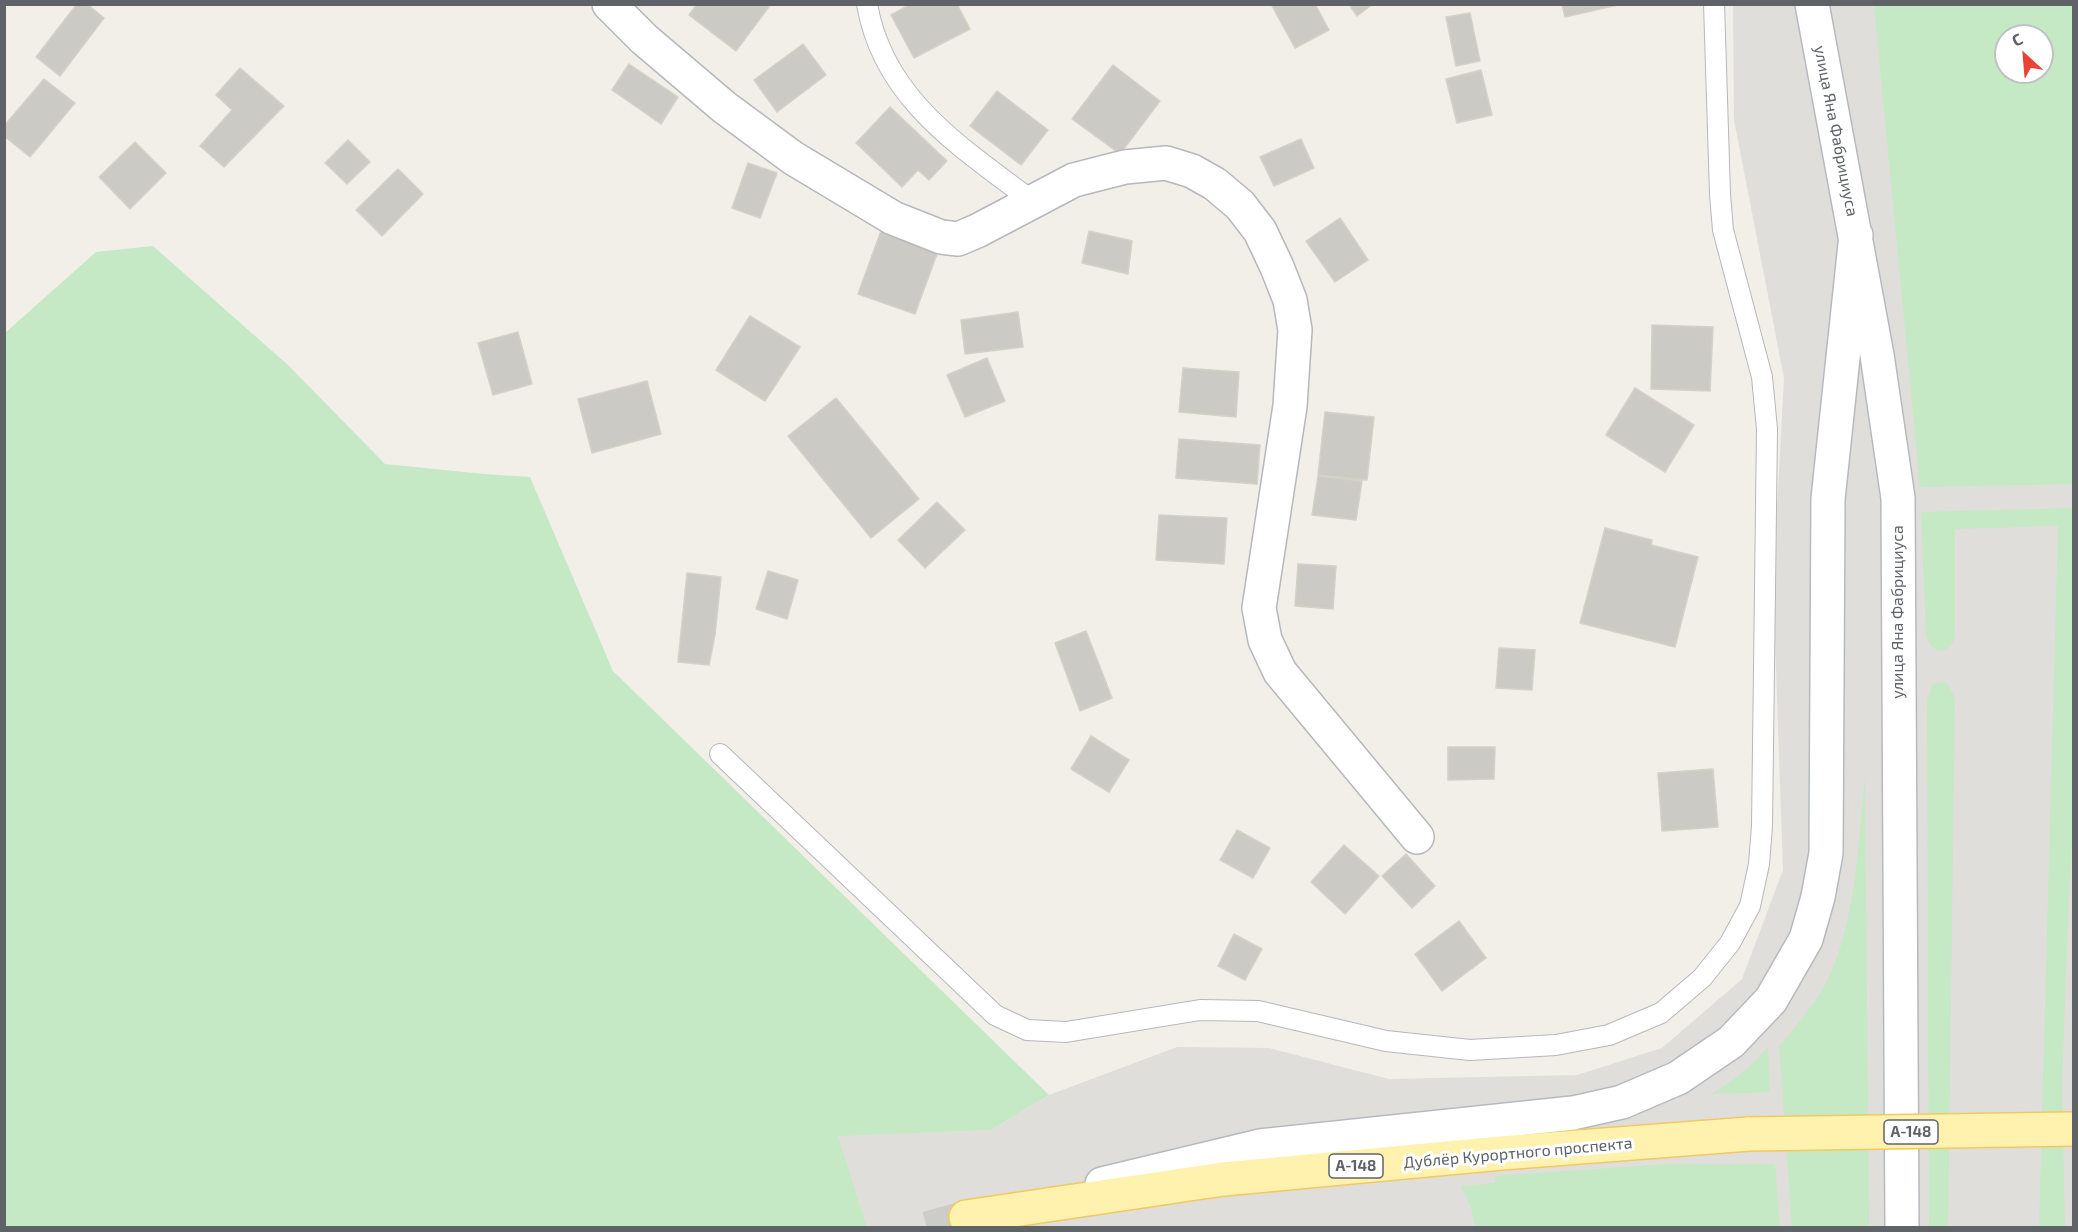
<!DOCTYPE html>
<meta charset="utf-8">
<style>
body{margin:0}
#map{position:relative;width:2078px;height:1232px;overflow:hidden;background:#f1efe8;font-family:"Exo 2",sans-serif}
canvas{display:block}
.frame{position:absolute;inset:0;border:6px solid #5f6368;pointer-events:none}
.north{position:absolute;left:1994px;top:24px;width:60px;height:60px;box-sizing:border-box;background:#fff;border:2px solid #bfc1c3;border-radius:50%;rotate:334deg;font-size:16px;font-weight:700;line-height:24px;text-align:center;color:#5f6368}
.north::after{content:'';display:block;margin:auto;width:21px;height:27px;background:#ea4335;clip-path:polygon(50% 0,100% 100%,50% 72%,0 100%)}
</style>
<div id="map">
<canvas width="2078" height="1232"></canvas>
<div class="frame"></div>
<div class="north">С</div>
</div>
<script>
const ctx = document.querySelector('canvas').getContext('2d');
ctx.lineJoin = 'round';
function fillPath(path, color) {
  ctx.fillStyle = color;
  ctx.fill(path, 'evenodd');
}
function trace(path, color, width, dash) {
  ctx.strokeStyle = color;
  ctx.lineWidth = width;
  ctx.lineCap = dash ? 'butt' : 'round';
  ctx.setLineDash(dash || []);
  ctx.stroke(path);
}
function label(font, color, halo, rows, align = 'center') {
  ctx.font = font + ' "Exo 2",sans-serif';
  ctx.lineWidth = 6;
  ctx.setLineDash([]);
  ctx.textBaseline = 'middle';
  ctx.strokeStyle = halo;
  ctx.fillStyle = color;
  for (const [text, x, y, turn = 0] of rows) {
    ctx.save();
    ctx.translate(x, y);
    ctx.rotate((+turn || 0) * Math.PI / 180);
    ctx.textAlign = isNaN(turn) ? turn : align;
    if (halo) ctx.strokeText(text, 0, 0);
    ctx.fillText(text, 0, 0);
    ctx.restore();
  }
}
fillPath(new Path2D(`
 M1733,5h340v1222h-1206l-30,-92 154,-5 58,-35 128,-48 92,1 120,31 188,-4 85,-27 80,-69 41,-109 -10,-286 11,-206 -50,-258zM2006,36h36v36h-36z`), '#e0deda');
fillPath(new Path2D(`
 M1874,5h199v479l-153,3zM2006,36h36v36h-36z
 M153,246l135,119 97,99 99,10 46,3 83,194 436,424 -58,35 -153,6 29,91h-862v-894l91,-81z
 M2073,508l1,302 -5,81 -7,196 3,140h-26l19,-701 -103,3v109c-8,19 -25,15 -29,-4l-5,-122z
 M1940,682l7,1 8,15 -7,530 -19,-1 -2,-528 6,-14z
 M1865,777l4,450h-77l-13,-181c15,-17 30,-35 42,-54 35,-58 37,-149 44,-215z
 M1768,1047l2,45 -59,2c23,-13 40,-27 57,-47z
 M1669,1164h106l5,63h-305l-4,-19 -10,-22 35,-3 -1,-7z`), '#c5e8c5');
const building = new Path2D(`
 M77,4h10l17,14 -44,58 -24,-19z
 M697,4h74l-35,47 -47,-36z
 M911,4h46l13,25 -56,29 -23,-43z
 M1271,4h44l14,26 -34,18z
 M1349,4h24l-16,12z
 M1562,4h60l-57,13z
 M1470,13l10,48 -24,5 -10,-49z
 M803,44l23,31 -49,37 -23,-32z
 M629,64l49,33 -17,27 -49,-34z
 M1113,65l47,36 -40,53 -48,-35z
 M240,68l44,38 -60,61 -24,-21 32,-36 -16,-15z
 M1481,70l11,45 -35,8 -11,-44z
 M44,79l31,24 -45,54 -26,-21v-10z
 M997,91l51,39 -27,35 -51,-39z
 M890,107l57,54 -18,19 -11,-10 -16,17 -46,-44z
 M1301,139l13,29 -40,18 -14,-29z
 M348,140l22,22 -23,22 -22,-21z
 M135,142l31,31 -36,36 -31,-32z
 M748,163l29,10 -17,45 -28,-10z
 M398,169l25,25 -41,42 -26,-26z
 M1340,218l28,42 -33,22 -29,-41z
 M881,231l57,20 -23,63 -57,-20z
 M1089,231l43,10 -4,33 -46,-11z
 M1018,312l5,35 -58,7 -4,-34z
 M750,316l50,31 -35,54 -49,-31z
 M1652,325l61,2 -3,64 -59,-2z
 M518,332l14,52 -39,11 -15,-52z
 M987,358l18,43 -40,16 -18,-42z
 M1183,368l56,4 -3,45 -57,-5z
 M647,381l14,53 -69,19 -14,-54z
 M1635,388l59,37 -29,47 -59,-37z
 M836,398l83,101 -48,39 -83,-102z
 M1325,412l49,5 -7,63 -49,-5z
 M1179,439l81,6 -3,39 -81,-6z
 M1318,476l44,5 -6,39 -44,-5z
 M937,502l28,28 -40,38 -27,-28z
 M1159,515l68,3 -3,46 -68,-4z
 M1605,528l47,12 -1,5 47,12 -23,90 -95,-24z
 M1298,564l38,2 -3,43 -38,-3z
 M768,571l30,9 -11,39 -31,-10z
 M687,573l34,4 -6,58 -6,30 -31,-3z
 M1086,631l26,67 -32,13 -25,-68z
 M1499,648l36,2 -3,40 -36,-2z
 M1091,736l38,24 -20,32 -38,-23z
 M1448,747h47l-1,32 -46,1z
 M1713,769l5,58 -56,4 -4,-58z
 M1237,830l33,18 -17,30 -33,-18z
 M1344,845l35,31 -34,38 -34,-32z
 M1406,854l29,32 -23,22 -30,-32z
 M1459,921l27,37 -44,33 -27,-37z
 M1234,934l28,15 -17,31 -27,-14z`);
fillPath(building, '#cccac5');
trace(building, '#d6d1c6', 1.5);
trace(new Path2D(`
 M927,1228l39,-11`), '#ccccc8', 33, [33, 16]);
const service = new Path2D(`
 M867,4c16,95 94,143 165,197
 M720,754l275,261 32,15 39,2 134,-22 58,1 128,30 84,9 86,-5 53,-10 52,-22 41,-35 28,-35 20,-37 9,-42 3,-38 5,-397 -5,-52 -39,-147 -3,-36 -6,-190`);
const minor = new Path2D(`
 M609,4l35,35 80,68 69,51 100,60 48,19 17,2 19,-8 97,-51 51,-13 41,-4 26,8 23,13 25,21 20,26 17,36 13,33 5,30 -5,76 -31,202 6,32 15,32 137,165`);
const secondary = new Path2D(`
 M1812,4l65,351 21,143 4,730
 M1102,1184l158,-38 313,-33 49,-11 56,-24 53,-36 40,-42 35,-61 12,-42 8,-44 2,-354 28,-264`);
const primary = new Path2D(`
 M966,1217l257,-38 278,-26 248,-19`);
trace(service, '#b5b8bc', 22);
trace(minor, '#b5b8bc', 36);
trace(secondary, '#b6babf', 36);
trace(primary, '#f2c960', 36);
trace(service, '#fff', 20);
trace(minor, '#fff', 33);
trace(secondary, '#fff', 33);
trace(primary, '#fff2af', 33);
const primaryBridge = new Path2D(`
 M1749,1134l325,-5`);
trace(primaryBridge, '#f2c960', 36, []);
trace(primaryBridge, '#fff2af', 33);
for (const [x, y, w] of [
 [1911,1132,54],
 [1356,1166,54]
]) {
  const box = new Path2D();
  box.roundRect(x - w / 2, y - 12, w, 24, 4.5);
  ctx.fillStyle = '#fff';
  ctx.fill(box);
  trace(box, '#5f6368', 1.5);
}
label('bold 15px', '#5f6368', null, [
 ["А-148",1911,1132],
 ["А-148",1356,1166]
]);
label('16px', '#5f6368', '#fff', [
 ["улица Яна Фабрициуса",1836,131,79],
 ["улица Яна Фабрициуса",1898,612,-90],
 ["Дублёр Курортного проспекта",1518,1153,-5]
]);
</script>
